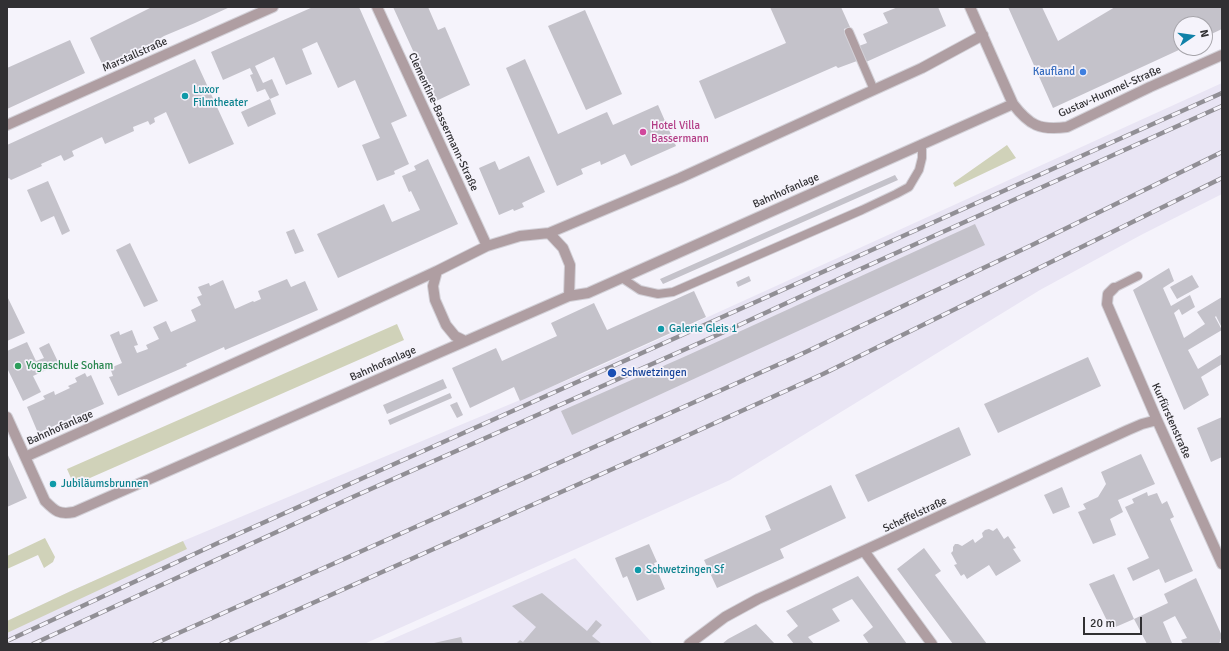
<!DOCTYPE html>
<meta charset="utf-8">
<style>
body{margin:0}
#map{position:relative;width:1229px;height:651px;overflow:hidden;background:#f5f3fb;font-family:Signika,sans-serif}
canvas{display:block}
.frame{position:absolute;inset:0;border:8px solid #313033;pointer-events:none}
.north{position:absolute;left:1173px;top:16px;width:40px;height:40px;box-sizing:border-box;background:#f5f3fb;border:1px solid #a7a5ab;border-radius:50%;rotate:77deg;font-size:11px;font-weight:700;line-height:16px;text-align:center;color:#313033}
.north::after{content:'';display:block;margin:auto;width:14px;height:18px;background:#1081a8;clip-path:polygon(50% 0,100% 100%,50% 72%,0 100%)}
.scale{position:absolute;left:1083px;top:617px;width:59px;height:18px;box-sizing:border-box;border:2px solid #313033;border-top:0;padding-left:5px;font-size:12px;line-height:14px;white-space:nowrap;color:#313033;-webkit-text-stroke:3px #f5f3fb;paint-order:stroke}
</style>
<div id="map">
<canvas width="1229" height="651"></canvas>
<div class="frame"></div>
<div class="north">N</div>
<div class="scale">20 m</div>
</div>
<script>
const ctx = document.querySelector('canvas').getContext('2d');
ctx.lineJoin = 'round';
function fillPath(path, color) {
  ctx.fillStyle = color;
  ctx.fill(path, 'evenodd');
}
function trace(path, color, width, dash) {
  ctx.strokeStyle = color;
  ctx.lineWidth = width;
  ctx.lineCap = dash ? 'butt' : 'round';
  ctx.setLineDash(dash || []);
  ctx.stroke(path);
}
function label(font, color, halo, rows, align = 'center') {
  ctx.font = font + ' Signika,sans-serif';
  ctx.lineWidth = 3.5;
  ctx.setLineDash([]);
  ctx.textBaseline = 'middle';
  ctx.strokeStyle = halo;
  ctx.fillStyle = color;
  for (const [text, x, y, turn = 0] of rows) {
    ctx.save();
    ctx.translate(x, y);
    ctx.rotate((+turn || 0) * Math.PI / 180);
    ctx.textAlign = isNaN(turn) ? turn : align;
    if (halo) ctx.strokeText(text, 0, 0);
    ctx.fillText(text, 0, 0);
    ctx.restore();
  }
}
fillPath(new Path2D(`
 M1222,83v111l-81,41 -101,55 -310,190 -366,164h-357v-23l64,-30 112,-50 404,-169z
 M575,558l78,86h-272l48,-21z`), '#e9e5f4');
fillPath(new Path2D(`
 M1007,145l9,13 -61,29 -2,-4z
 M397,324l7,16 -330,145 -7,-16z
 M45,538l10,19 -2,5 -9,6 -6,-13 -31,14v-13z
 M183,541l4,8 -180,84v-12l64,-30z`), '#d0d2b9');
fillPath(new Path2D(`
 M152,7h78l-35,16 -31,13 -29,18 -31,14 -14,-30z
 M313,7h46l48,109 -16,7 18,41 -15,7 1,3 -18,7 -15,-36 18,-7 -4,-9 -21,-49 -17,8 -21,-46 -15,7 10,25 -26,11 -12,-28 -19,9 8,17 9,-4 7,16 -9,4 -5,-10 -8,3 -7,-17 3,-1 -3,-6 -27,12 -12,-28z
 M393,7h35l10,23 7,-3 25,58 -34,16z
 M770,7h71l9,20 -6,2 13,32 -19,7 -2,-2 -121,53 -16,-38 87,-38z
 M898,7h40l8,19 -80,36 -7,-16 8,-3 -4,-9 25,-11 -5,-10z
 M1008,7h34l16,34 57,-34h107v22l-17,8v-13h-24v25l-128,59z
 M585,10l37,84 -36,16 -38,-84z
 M70,40l15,33 -78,36v-41z
 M195,59l39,85 -45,20 -23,-52 -12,6 1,4 -5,3 -2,-4 -15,6 1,4 -29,13 -3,-7 -30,14 2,5 -10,5 -3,-6 -20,9 1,2 -31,14 -2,-2 -2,1v-34z
 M525,59l33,75 49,-22 6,13 45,-20 18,41 -45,20 -6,-12 -24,11 -1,-4 -19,8 2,5 -26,12 -51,-118z
 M270,99l6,15 -28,13 -7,-15z
 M529,156l16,36 -23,11 2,4 -10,4 -1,-2 -14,6 -20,-47 16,-7 4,9z
 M428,159l30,65 -120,54 -21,-44 67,-30 8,18 28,-12 -9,-19 -2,1 -7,-16 14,-6 -2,-4z
 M895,175l3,5 -235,104 -3,-5z
 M48,181l22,50 -8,4 -8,-19 -13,6 -14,-32z
 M975,224l10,21 -413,190 -11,-24 125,-55z
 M294,229l10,22 -9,3 -9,-22z
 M130,243l28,58 -14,6 -28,-57z
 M1169,268l5,13 -11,7 8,18 19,-11 5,12 -13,8 -3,-6 -5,4 10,25 21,-14 -8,-12 25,-15v31l-6,-12 -1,1 7,13 -34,20 10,19 24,-15v10l-21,13 8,18 -25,15 -51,-120z
 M1192,275l7,12 -22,12 -7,-12z
 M749,276l2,5 -13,6 -2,-5z
 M287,279l4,8 14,-6 13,29 -93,40 -1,-3 -38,17 1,2 -69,30 -9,-19 4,-1 -3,-8 12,-5 -12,-28 9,-4 1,4 12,-5 6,15 -4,1 3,7 11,-4 -2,-4 13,-6 -6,-12 13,-6 5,11 25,-11 -5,-11 10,-5 -4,-8 5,-2 -4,-8 11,-4 1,3 13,-6 12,29 18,-8 1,1 7,-3 -3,-8z
 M694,291l12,26 -186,84 -6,-14 -44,21 -18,-40 44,-20 6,13 55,-25 -6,-13 43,-20 13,27z
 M7,296l18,37 -18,8z
 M27,342l9,19 8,-3 -5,-10 10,-5 10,21 -26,12 8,16 -18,9 -16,-33v-17z
 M1088,357l13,29 -103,47 -14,-29z
 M85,373l2,4 4,-2 13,29 -66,29 -11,-26 18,-8 -2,-3 11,-5 1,4 15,-7 -2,-2 9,-4 -2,-4z
 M443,379l4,9 -60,26 -4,-9z
 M450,393l2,5 -62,27 -2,-5z
 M457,402l6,13 -6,3 -7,-13z
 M1222,417v40l-11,5 -14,-34z
 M959,427l12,28 -103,47 -13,-27z
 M7,453l20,45 -20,9z
 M1141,454l14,30 -37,16 5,12 -13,7 6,16 -23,9 -15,-32 8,-3 -3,-5 15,-7 8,-13 -5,-12z
 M831,485l15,33 -66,31 4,9 -67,30 -13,-28 67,-30 -6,-14z
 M1062,487l8,20 -17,7 -9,-19z
 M1147,492l1,4 9,-3 5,11 5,-3 7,16 -4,2 23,52 -28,12 -6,-14 -26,12 -6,-13 22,-10 -24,-51 9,-4 -2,-4z
 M997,528l7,11 4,-3 8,12 -3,1 8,12 -25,15 -7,-11 -22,14 -3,-5 -3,2 -7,-11 3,-1 -6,-11 2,-2v-4l2,-3h3l4,2 11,-7 2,4 8,-6 -1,-4 3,-3 4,-1 4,2z
 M649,544l8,18 -3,1 11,26 -28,12 -10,-25 -4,2 -8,-20z
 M924,548l17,23 -6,4 52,69h-34l-56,-75z
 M1114,574l20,45 -23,10 -22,-45z
 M858,576l49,68h-38l-6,-9 10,-8 -21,-28 -20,10 8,12 -32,16 6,7h-20l-7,-9 11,-9 -12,-15z
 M1196,578l26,58 -3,8h-36l-2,-4 6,-2 -12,-22 -12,6 9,21 -25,1 -13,-25 34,-16 -4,-9z
 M542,593l45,38 9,-11 6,5 -10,11 10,8h-86l4,-4 3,2 13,-15 -24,-21z
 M756,624l19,20h-53l6,-5z
 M461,637l2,7h-29v-1z`), '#c4c2ca');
const lane = new Path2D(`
 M849,32l25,58
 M622,278l18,12 18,4 15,-2 189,-82 34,-16 13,-7 10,-17 3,-12v-14
 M1114,288l24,-12`);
const street = new Path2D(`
 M377,7l110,239
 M970,7l43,97c16,21 27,27 54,23l83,-40 72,-32
 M7,125l266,-118
 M549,233l14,15 7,17 -1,31
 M437,271l-4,15 2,14 11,25 9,11 10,5
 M1114,288l-6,6 -1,10 50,116 65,144
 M7,417l38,84c10,10 14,14 29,11l495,-216 19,-3 425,-189
 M25,457l319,-143 93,-43 50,-25 33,-10 29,-3 131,-55 242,-110 61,-33
 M864,551l68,93
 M689,644l36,-27 33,-18 370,-169 14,-6 15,-4`);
trace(lane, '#d2d0d7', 10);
trace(street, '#d2d0d7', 12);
trace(lane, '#af9ea2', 8);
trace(street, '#af9ea2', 10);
const rail = new Path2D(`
 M7,641l211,-98 1004,-450
 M33,644l322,-148 369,-164 121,-56 377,-170
 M154,644l639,-286 239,-113 190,-93
 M221,644l452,-202 150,-68 399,-196`);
trace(rail, '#918f95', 4.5);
trace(rail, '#f5f3fb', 3, [9]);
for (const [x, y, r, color] of [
 [1083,72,4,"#3f7fe0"],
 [185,96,4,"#0f9aa8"],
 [643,132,4,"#d1479c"],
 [661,329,4,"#0f9aa8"],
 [18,366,4,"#2e9e5b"],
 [612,373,5,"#1a4fb4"],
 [53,484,4,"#0f9aa8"],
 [638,570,4,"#0f9aa8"]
]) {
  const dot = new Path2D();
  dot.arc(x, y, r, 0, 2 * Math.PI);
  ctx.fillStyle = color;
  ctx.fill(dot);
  trace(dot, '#f5f3fb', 1.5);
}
label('11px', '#313033', '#f5f3fb', [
 ["Marstallstraße",135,55,-24],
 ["Gustav-Hummel-Straße",1110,92,-24],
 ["Clementine-Bassermann-Straße",443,122,65],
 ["Bahnhofanlage",786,191,-24],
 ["Bahnhofanlage",383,364,-24],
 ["Kurfürstenstraße",1171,421,66],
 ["Bahnhofanlage",60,428,-24],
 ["Scheffelstraße",915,515,-25]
]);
label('11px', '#366cbe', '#f5f3fb', [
 ["Kaufland",1075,72]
], 'right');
label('11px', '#0d838f', '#f5f3fb', [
 ["Luxor",193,90],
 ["Filmtheater",193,103],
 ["Galerie Gleis 1",669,329],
 ["Jubiläumsbrunnen",61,484],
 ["Schwetzingen Sf",646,570]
], 'left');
label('11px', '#b23c85', '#f5f3fb', [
 ["Hotel Villa",651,126],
 ["Bassermann",651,139]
], 'left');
label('11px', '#27864d', '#f5f3fb', [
 ["Yogaschule Soham",26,366]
], 'left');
label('11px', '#164399', '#f5f3fb', [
 ["Schwetzingen",621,373]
], 'left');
</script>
